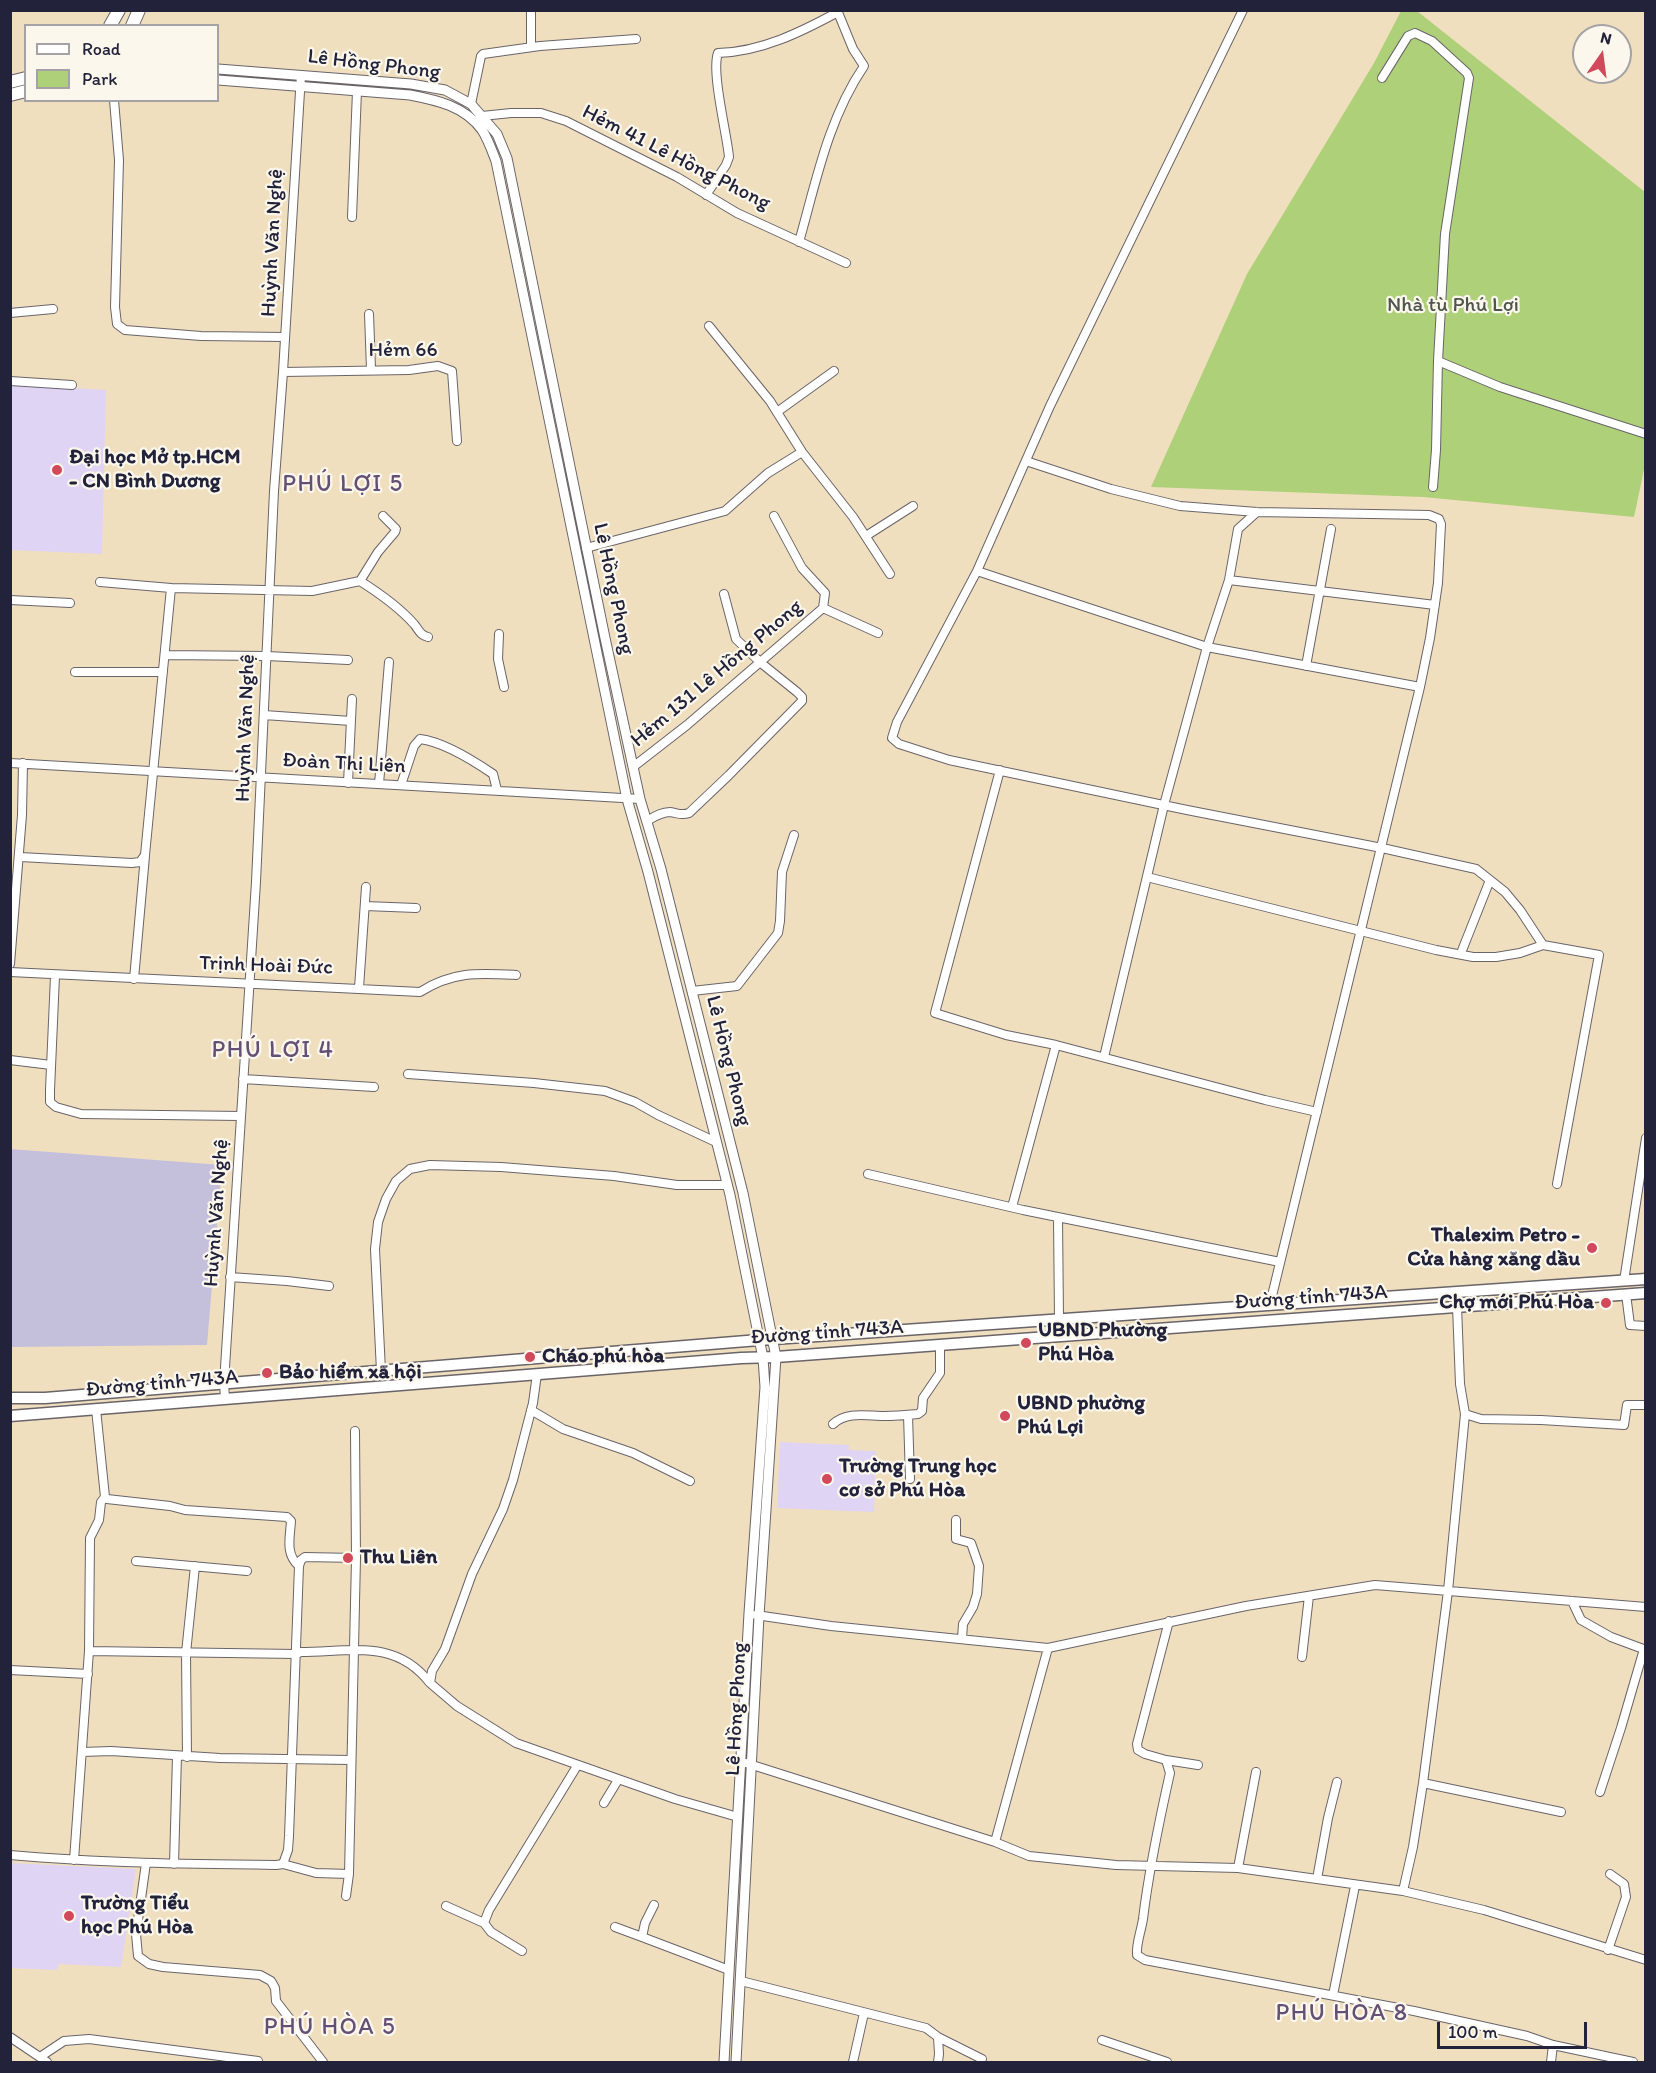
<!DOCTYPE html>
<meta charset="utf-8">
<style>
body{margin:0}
#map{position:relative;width:1656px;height:2073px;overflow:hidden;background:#f0dfbe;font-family:Itim,sans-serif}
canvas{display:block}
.frame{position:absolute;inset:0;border:12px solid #22223b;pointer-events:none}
.legend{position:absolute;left:24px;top:24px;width:195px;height:78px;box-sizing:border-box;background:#fbf7ec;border:2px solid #a4a2a5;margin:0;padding:8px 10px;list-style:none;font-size:18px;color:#22223b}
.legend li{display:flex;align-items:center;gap:12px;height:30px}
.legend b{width:30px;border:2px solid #a4a2a5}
.north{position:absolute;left:1572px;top:24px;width:60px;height:60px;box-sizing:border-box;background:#fbf7ec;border:2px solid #a4a2a5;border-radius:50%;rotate:14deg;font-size:16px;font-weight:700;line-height:24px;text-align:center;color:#22223b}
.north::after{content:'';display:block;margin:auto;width:21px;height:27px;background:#d1495b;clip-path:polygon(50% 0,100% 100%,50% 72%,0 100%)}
.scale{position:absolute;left:1437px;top:2022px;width:150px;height:27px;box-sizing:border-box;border:3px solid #22223b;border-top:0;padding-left:8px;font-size:18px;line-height:21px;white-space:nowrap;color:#22223b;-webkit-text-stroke:4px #fbf7ec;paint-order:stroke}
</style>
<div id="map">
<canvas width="1656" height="2073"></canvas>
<div class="frame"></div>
<ul class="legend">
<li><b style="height:8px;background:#fff"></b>Road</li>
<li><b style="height:16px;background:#aed078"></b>Park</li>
</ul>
<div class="north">N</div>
<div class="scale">100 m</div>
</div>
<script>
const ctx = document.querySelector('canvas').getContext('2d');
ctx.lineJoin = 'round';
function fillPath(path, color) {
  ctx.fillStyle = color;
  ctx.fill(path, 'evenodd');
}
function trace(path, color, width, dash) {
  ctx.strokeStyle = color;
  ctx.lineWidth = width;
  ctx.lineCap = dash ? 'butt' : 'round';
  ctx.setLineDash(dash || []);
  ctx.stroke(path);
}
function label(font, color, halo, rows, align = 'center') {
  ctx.font = font + ' Itim,sans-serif';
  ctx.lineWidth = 4.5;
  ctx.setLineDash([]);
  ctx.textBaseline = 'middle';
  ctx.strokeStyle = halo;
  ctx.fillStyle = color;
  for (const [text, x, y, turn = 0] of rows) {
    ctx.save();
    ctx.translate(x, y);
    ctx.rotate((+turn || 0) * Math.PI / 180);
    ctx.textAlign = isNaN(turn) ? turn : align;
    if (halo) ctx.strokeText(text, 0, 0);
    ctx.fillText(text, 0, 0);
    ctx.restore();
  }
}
fillPath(new Path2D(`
 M11,384l95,6 -4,164 -91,-4z
 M780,1442l69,3v5l27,1 -2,61 -97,-4z
 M11,1863l125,6 -15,98 -62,-3 -2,6 -46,-2z`), '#e0d4f4');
fillPath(new Path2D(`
 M10,1149l212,16 -15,180 -196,2z`), '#c4c0db');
fillPath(new Path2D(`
 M1401,11h16l228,181 1,268 -12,57 -211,-20 -272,-10 96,-213 127,-211z`), '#aed078');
const minor = new Path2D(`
 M531,10v37
 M1243,10l-193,396 -73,165 -80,151 -5,16 7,6 50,16 238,50 195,38 94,21 29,23 15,18 23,35
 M1382,78l26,-42 7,-3 17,8 35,32 2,5 -24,156 -7,127 62,26 146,47
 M114,100l5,60 -4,147 2,17 8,6 76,6 84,1
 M471,104l10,-48 2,-2 57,-8 96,-7
 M482,116l29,-3h30l25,8 111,56 60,36 109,50
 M706,195l20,-30 3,-8c-2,-23 -18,-85 -11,-104 43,-1 83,-21 120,-41
 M352,217l5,-126
 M799,242c17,-60 29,-123 65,-176l-11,-17 -16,-39
 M10,313l43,-4
 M369,314l2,55
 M709,326l61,75 32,51 51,65 37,57
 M283,372l126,-2 29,-4 14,5 5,70
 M10,381l62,4
 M777,412l57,-41
 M1026,461l85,28 69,17 77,6 172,3 10,4 2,5 -3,59 -8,55 -10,49 -150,617
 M1433,487l3,-37 2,-89
 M866,536l47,-30
 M586,548l139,-37 43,-38 34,-21
 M977,571l230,76 213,40
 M1229,580l206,25
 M360,581l18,-29 17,-20 1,-3 -13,-13
 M100,582l71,6 141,3 48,-10c19,12 39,26 54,43 5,6 6,11 14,13
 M10,600l60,3
 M823,608l55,25
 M499,634l-1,25 6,28
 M165,655l102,1 81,4
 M1306,666l25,-137
 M75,672h88
 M264,715l87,6
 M10,763l630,36
 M633,767l54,-42 136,-117 2,-15 -23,-25 -28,-52
 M1000,770l-65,243 71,22 50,10 209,55 52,12
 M348,783l4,-84
 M379,784l10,-122
 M401,785l13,-39 6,-7c24,3 54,22 73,35l4,16
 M647,821c7,-4 14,-9 23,-9 8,1 11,4 19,1l40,-38 73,-74v-4l-5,-5 -36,-29 -25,-24 -12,-45
 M20,857l112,6 8,-1 5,-7 26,-267
 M1147,877l289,73 37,7h23l24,-4 23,-8 56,10 -42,229
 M365,906l51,2
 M1461,953l29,-73
 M10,964l12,-149 1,-52
 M10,972l410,20c33,-21 59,-19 96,-17
 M55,976l-5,114v12l6,5 25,7 160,2
 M134,979l11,-123
 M359,988l7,-101
 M692,991l45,-5 41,-53 2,-12 2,-49 12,-37
 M1104,1057l60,-252 43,-158 22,-67 9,-51 19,-17
 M10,1060l41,5
 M408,1074l126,9 71,8 30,11 23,13 58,27
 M243,1079l131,8
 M868,1174l155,36 257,52
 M1012,1207l44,-162
 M1058,1217l1,102
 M230,1277l57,4 42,5
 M1624,1281l22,-143
 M1626,1294l4,31 16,1
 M381,1371l-6,-122 3,-27 8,-23 10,-18 14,-12 20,-4 71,2 113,9 63,9h50
 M537,1374l-4,29 -20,77 -10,29 -31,65 -27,75 -13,22 -2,12 27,23 59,37 159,56 63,18
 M225,1398l-1,-15 32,-501 18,-391 9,-119 18,-297
 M96,1409l9,88 2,2 63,7 15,4 102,7 4,4c-1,17 -6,33 8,45
 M531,1410l32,19 70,24 57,28
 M1465,1414l16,5 60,1 83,5 3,-20h19
 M908,1415l2,64
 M833,1424c14,-13 34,-8 51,-8 11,0 23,-1 34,-2l4,-3 1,-13 17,-25v-28
 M956,1520v19l15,4 8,23 -2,28 -4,13 -10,17 -1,15
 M136,1561l111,10
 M1572,1601l9,19 30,17 35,13
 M756,1615l75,11 217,22 198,-42 129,-21 271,22
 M1169,1621l-32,123 1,6 7,4 21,6 4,13c-11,49 -21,96 -27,146 -2,13 -7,24 -6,36l8,5 269,51 113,25 26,9 80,17
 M89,1651l207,3 5,-2c49,0 94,-14 129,31
 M1302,1657l7,-61
 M10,1670l78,4
 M82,1752l29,-1 109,7 131,2
 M187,1757l-1,-104 9,-87
 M1166,1760l32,5
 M746,1763l249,79 34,14 87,9 122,3 165,23 81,19 162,50
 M1423,1783l138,29
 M1600,1792l21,-64 23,-79
 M604,1803l14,-23
 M995,1842l53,-194
 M10,1855c89,8 177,9 266,10l7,-1 5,-14 1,-14 10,-270 2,-6 4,-3 51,1
 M74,1860l15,-209 1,-113 9,-18 2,-18 4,-5
 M146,1863l-10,71 2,22 11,8 14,3 97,8 11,6 4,7 1,13 47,61
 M174,1864l3,-108
 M283,1864l33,9 33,1
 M1238,1868l18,-96
 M1317,1879l11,-61 9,-36
 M1403,1891l10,-44 10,-64 25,-192 17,-177 -5,-30 -3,-78
 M346,1896l3,-22 7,-316 -1,-127
 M654,1905l-9,18 -3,14 87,33
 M446,1906l38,17
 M615,1927l27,10
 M1608,1950l18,-53 -2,-13 -14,-10
 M522,1951l-31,-19 -7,-9 5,-13 88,-144
 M741,1981l185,47 12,9 1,17 -1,8
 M1333,1995l22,-109
 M10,2037l37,25
 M938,2037l44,22
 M1102,2040l65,22
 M40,2057l24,-16 25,-2 169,22
 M853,2062l11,-49
 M1551,2062l2,-17`);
const tertiary = new Path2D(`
 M218,69l193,15 34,6 26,14 26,30 10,24 98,480 35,161 21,70 82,324 33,164 -17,259 -23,446
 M218,80l192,15c26,5 55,11 72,35 6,9 10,21 14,31l131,638 21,73 82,323 33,163 2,29 -16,226 -25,449`);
const secondary = new Path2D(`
 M10,1398h35l714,-58 887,-61
 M10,1416l731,-58 35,-1 870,-64`);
const primary = new Path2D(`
 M110,26l9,-16
 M132,26l7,-16
 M10,82l16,-4
 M10,95l16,-4`);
trace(minor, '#6a6469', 10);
trace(tertiary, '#6a6469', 11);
trace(secondary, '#6a6469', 13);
trace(primary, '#6a6469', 14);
trace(minor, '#fff', 8);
trace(tertiary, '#fff', 9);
trace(secondary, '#fff', 10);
trace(primary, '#fff', 12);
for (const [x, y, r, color] of [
 [57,470,6,"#d1495b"],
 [1592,1248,6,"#d1495b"],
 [1606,1303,6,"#d1495b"],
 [1026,1343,6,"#d1495b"],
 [530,1357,6,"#d1495b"],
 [267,1373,6,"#d1495b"],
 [1005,1416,6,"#d1495b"],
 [827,1479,6,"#d1495b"],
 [348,1558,6,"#d1495b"],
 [69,1916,6,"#d1495b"]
]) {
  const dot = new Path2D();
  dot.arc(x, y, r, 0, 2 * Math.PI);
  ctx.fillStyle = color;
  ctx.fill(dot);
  trace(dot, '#fbf7ec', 2);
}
label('21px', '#22223b', '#fbf7ec', [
 ["Lê Hồng Phong",374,65,7],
 ["Hẻm 41 Lê Hồng Phong",676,158,27],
 ["Huỳnh Văn Nghệ",273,243,-87],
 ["Hẻm 66",403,351],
 ["Lê Hồng Phong",613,589,78],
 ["Hẻm 131 Lê Hồng Phong",717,674,-40],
 ["Huỳnh Văn Nghệ",246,728,-88],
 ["Đoàn Thị Liên",344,764,3],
 ["Trịnh Hoài Đức",266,966,2],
 ["Lê Hồng Phong",728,1061,76],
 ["Huỳnh Văn Nghệ",217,1213,-86],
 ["Đường tỉnh 743A",1311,1298,-4],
 ["Đường tỉnh 743A",827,1333,-4],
 ["Đường tỉnh 743A",162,1384,-5],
 ["Lê Hồng Phong",737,1709,-87]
]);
label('21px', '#4c564d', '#fbf7ec', [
 ["Nhà tù Phú Lợi",1453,306]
]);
label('bold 21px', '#22223b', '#fbf7ec', [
 ["Đại học Mở tp.HCM",69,458],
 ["- CN Bình Dương",69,482],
 ["Thalexim Petro -",1580,1236,"right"],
 ["Cửa hàng xăng dầu",1580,1260,"right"],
 ["Chợ mới Phú Hòa",1594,1303,"right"],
 ["UBND Phường",1038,1331],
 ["Phú Hòa",1038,1355],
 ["Cháo phú hòa",542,1357],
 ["Bảo hiểm xã hội",279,1373],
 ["UBND phường",1017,1404],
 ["Phú Lợi",1017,1428],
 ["Trường Trung học",839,1467],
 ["cơ sở Phú Hòa",839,1491],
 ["Thu Liên",360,1558],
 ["Trường Tiểu",81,1904],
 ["học Phú Hòa",81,1928]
], 'left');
ctx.letterSpacing = '1.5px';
label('24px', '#655075', '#fbf7ec', [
 ["PHÚ LỢI 5",343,485],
 ["PHÚ LỢI 4",273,1051],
 ["PHÚ HÒA 8",1342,2014],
 ["PHÚ HÒA 5",330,2028]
]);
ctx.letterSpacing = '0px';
</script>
